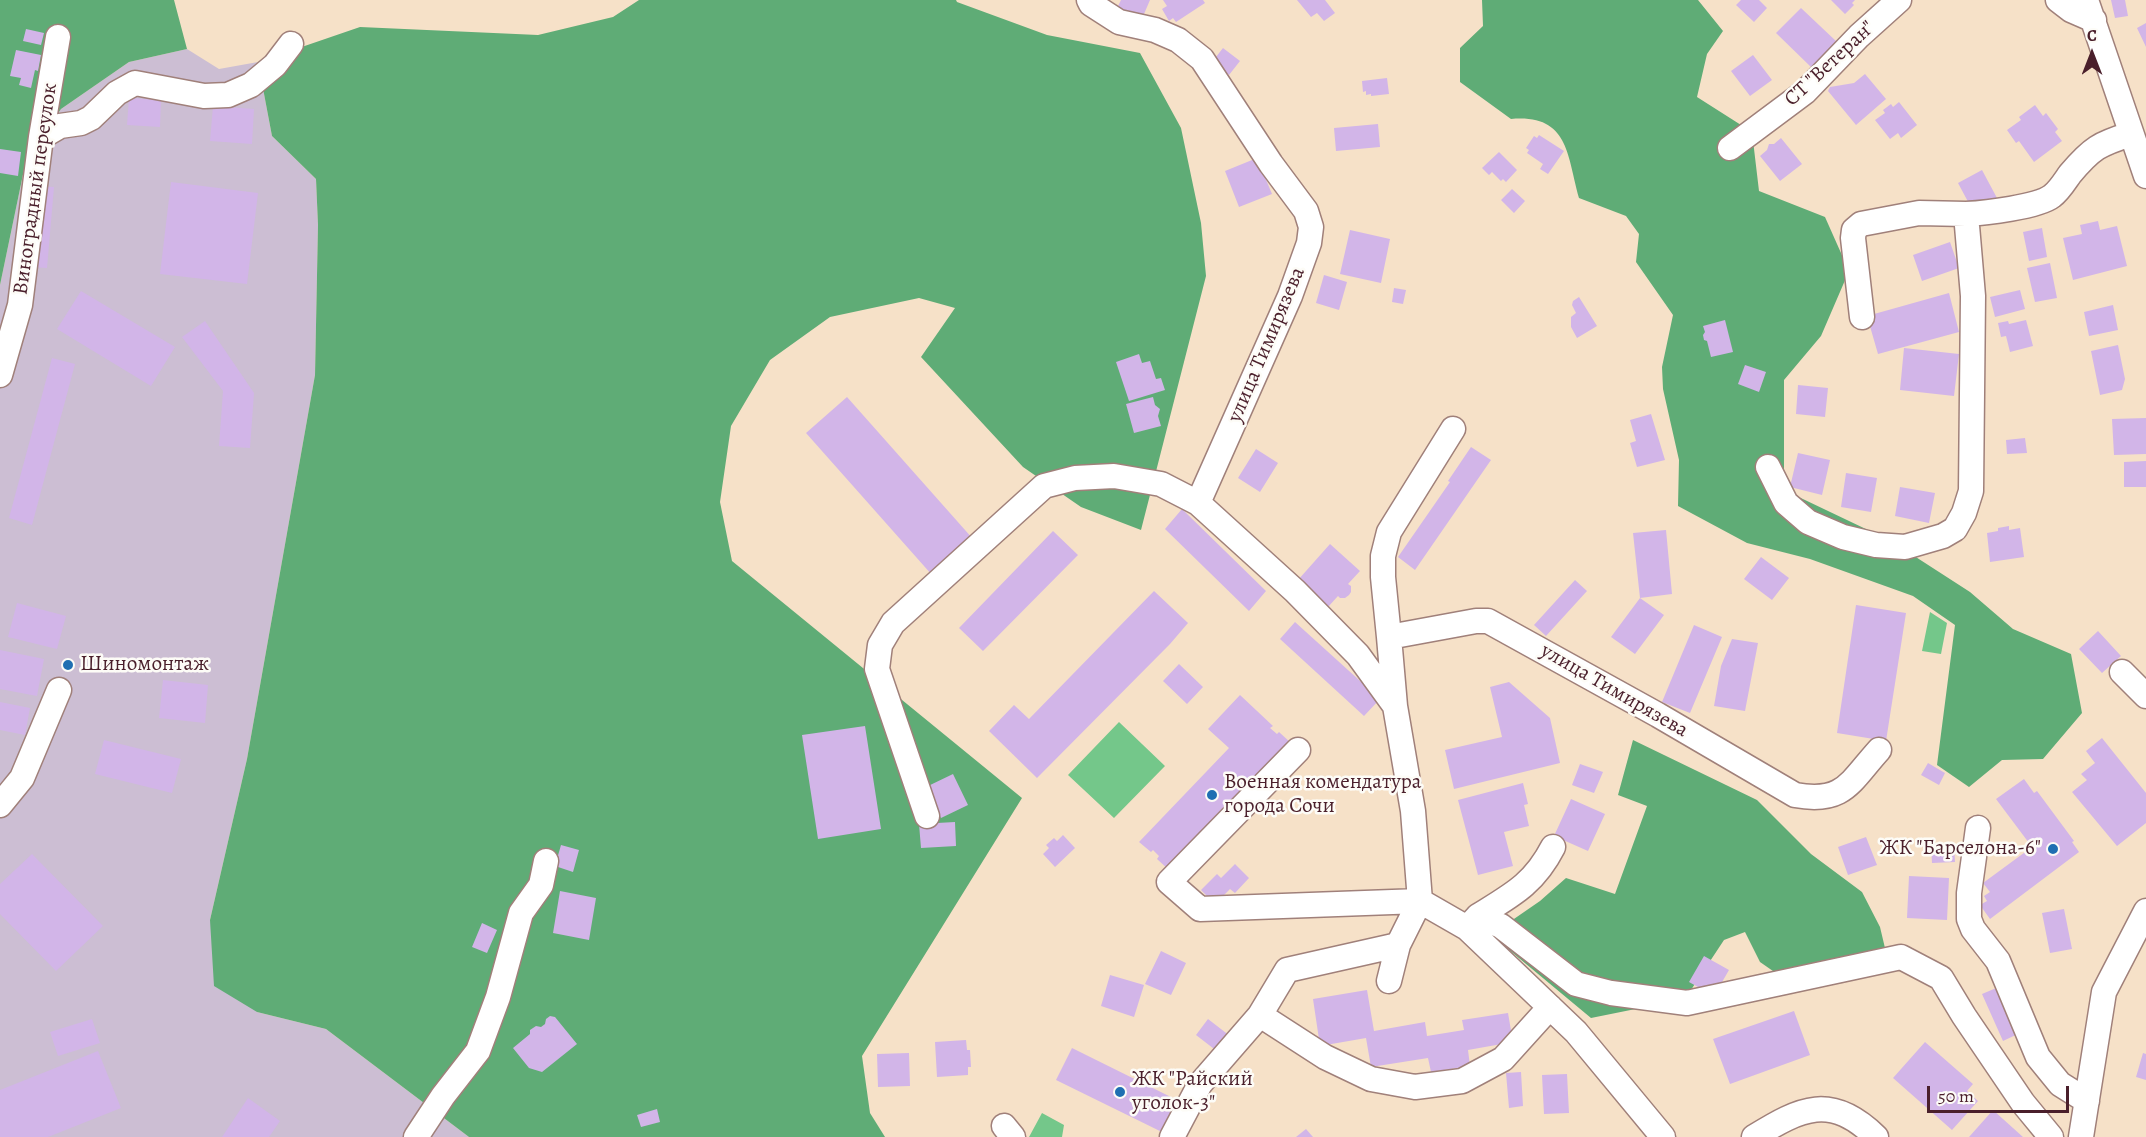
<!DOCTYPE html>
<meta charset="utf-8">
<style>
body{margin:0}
#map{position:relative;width:2146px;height:1137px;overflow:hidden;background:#f6e1c8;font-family:Alegreya,serif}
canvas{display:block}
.north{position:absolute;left:2062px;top:24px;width:60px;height:60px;-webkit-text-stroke:4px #fdfcf7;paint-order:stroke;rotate:0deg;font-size:16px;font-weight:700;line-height:24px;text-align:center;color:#4a1f2b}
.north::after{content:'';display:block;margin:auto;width:21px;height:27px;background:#4a1f2b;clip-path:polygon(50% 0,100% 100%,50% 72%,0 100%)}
.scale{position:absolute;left:1927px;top:1086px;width:142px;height:27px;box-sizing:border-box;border:3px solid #4a1f2b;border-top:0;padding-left:8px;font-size:18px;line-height:21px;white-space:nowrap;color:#4a1f2b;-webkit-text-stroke:4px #fdfcf7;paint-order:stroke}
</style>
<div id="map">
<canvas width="2146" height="1137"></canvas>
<div class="north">С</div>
<div class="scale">50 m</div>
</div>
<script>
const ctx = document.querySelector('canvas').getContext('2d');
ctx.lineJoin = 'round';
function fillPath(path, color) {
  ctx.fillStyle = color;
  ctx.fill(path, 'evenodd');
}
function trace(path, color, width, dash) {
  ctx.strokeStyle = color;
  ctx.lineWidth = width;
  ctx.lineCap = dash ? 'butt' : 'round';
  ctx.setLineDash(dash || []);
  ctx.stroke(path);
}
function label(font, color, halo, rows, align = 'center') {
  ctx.font = font + ' Alegreya,serif';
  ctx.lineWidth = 5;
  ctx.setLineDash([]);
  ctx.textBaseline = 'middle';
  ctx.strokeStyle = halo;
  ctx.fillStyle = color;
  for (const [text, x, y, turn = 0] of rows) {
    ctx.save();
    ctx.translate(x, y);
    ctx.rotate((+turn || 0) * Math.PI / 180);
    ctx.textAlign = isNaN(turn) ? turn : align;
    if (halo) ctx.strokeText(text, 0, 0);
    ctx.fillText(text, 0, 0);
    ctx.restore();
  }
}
fillPath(new Path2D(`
 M187,49l32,20 39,-7 14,74 44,43 2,46 -3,150 -68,384 -37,161 47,92 69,17 143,108h-469v-852l26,-125 35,-51 68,-47z`), '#ccbed3');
fillPath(new Path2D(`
 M1930,612l17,11 -6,31 -19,-3z
 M1119,722l46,44 -51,52 -46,-43z
 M1042,1113l22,12 -2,12h-33z`), '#74c78a');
fillPath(new Path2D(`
 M0,0h174l13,49 -58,13 -68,47 -35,51 -26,125z
 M639,0h317l1,2 90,33 93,18 41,75 20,95 5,53 -65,254 -60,-23 -58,-40 -102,-110 34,-49 -36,-10 -89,19 -60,43 -39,66 -11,76 12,59 290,237 -160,258 8,57 15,24h-416l-143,-108 -69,-17 -43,-26 -4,-66 37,-161 68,-384 3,-150 -2,-46 -44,-43 -14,-74 102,-35 178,8 75,-18z
 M1482,0h216l25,31 -16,23 -10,43 55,35 7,59 66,26 24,54 -28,65 -37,44v110l107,51 79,51 43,37 58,25 11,59 -39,46 -41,1 -33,27 -32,-22 18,-140 -42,-29 -103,-37 -63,-16 -69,-37 1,-46 -16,-71 -1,-22 11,-52 -37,-53 3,-28 -13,-18 -47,-18c-12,-43 -10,-84 -68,-79l-51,-37v-34l23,-22z
 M1633,740l124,60 54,54 51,38 18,35 9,38 -106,13 -23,-16 -15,-30 -21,8 -39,59 -94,19 -89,-74 9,-23 29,-20 26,-23 49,16 32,-88 -29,-11z`), '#5fac76');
fillPath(new Path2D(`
 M1121,0h29l-9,21 -25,-11z
 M1163,0h40l2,3 -29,19 -3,-4 -4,3 -7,-12 5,-3z
 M1297,0h28l10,13 -11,8 -7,-8 -6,4z
 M1741,0h18l8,8 -13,14 -18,-17z
 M1831,0h24l-3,3 2,2 -9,9z
 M2111,0h14l3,16 -13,2z
 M1801,8l36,34 -25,26 -36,-35z
 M2146,23v24l-9,-19z
 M26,29l18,4 -3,12 -18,-4z
 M1223,48l17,13 -11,14 -17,-13z
 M16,50l25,5 -3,16 -3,-1 -4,18 -12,-3 2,-7 -11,-2z
 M1753,55l19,25 -22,16 -19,-25z
 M1865,74l21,25 -30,26 -28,-34 2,-4 24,-4z
 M1387,78l2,16 -18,2v-2l-5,1v-4l-3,1 -1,-11z
 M129,98l32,2 -1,27 -33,-2z
 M1899,102l18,23 -16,13 -3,-5 -8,6 -15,-19 10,-7 -2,-3 8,-6 2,3z
 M2035,105l8,11 3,-3 12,16 -3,3 7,9 -28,21 -15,-21 -3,2 -9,-13 14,-10 -2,-3z
 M213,106l41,3 -2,35 -42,-3z
 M1378,124l2,23 -44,4 -2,-23z
 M1539,135l25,16 -16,23 -8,-5 3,-5 -16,-11 2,-3 -3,-2 8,-12 3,2z
 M1781,138l21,26 -22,17 -20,-25 7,-6 2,-6h5z
 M0,149l21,3 -3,24 -18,-3z
 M1499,152l18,18 -11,12 -3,-3 -2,2 -9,-9 -3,3 -7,-7z
 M1257,158l15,36 -33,13 -14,-36z
 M1982,170l15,28 -24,13 -15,-28z
 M171,182l87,11 -11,91 -87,-10z
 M38,186l16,1 -7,81 -16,-1z
 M1512,189l13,12 -11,12 -13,-13z
 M2098,221l2,9 17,-4 10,40 -54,14 -10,-42 19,-4 -2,-9z
 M2042,228l5,29 -18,4 -6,-29z
 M1350,230l40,9 -9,44 -41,-9z
 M1950,242l9,26 -37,13 -9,-26z
 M2050,263l7,35 -22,4 -8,-34z
 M1324,275l23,7 -8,28 -23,-7z
 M1394,288l12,2 -3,14 -11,-2z
 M2020,290l5,19 -30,8 -5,-20z
 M81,291l94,56 -24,39 -94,-57z
 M1949,293l10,39 -81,22 -11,-38z
 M1579,297l18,29 -20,12 -6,-11v-10l5,-4 -4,-8 1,-4z
 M2113,305l5,25 -29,6 -5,-24z
 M1725,320l8,32 -22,5 -4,-16 -3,-1 -1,-5 2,-3 -2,-6z
 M2026,320l7,26 -23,6 -4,-16 -5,1 -3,-14 10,-2 1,3z
 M205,321l49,72 -4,55 -31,-2 4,-55 -41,-54z
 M2118,345l7,34 -3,11 -22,5 -9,-44z
 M1904,348l55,6 -5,42 -54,-6z
 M1139,354l3,9 8,-2 6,18 5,-1 4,12 -36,11 -13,-39z
 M52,358l23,6 -43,161 -23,-7z
 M1745,365l21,7 -7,20 -21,-8z
 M1798,385l30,3 -3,29 -29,-3z
 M847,397l126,142 -41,36 -126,-142z
 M1153,397l2,8 5,4 -2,7 3,10 -27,7 -8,-29z
 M1651,414l14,46 -28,7 -7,-24 6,-2 -6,-21z
 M2146,418v36l-32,1 -2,-36z
 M2025,438l2,15 -20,1 -1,-14z
 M1471,447l20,13 -76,110 -17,-13 52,-75 -2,-1z
 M1256,449l22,14 -18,29 -22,-14z
 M1798,453l32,7 -8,35 -32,-8z
 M2146,461v26h-22v-25z
 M1846,473l31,5 -6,34 -30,-5z
 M1900,487l35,6 -6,30 -34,-7z
 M1182,509l84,82 -17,20 -84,-82z
 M2009,526v4l11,-2 4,29 -34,5 -3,-29 11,-2v-3z
 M1666,530l6,64 -32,4 24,17 -29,39 -24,-17 29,-39 -7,-65z
 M1053,531l25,24 -95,96 -24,-23z
 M1330,544l30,27 -12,13 3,2v6l-2,3 -4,3h-5l-2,-2 -10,11 -30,-27z
 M1761,557l28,21 -17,22 -28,-21z
 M1575,580l12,11 -41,45 -12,-11z
 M1154,591l34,32 -18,21 -133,134 -48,-47 25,-26 15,14z
 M17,603l49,13 -9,33 -49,-12z
 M1856,605l50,8 -20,128 -49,-8z
 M1295,622l85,77 -16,17 -84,-77z
 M1694,625l28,12 -32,76 -28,-11z
 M2098,631l23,25 -19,17 -23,-24z
 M1732,639l26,4 -13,68 -31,-5 7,-40z
 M0,650l44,9 -7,37 -37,-7z
 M1179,664l24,23 -16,17 -24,-23z
 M163,680l45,5 -3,38 -46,-5z
 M1509,682l41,36 10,45 -106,26 -9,-39 57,-13 -12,-50z
 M1240,695l33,31 -3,2 7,6 2,-2 12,11 -122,127 -12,-11 2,-3 -6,-6 -2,2 -12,-10 90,-94 -21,-19z
 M0,702l30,6 -5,27 -25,-5z
 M865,726l16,103 -63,10 -16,-104z
 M2102,738l44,55v30l-29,23 -45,-54 15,-12 -6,-6 14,-11 -9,-12z
 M104,740l77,19 -9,34 -77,-19z
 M1928,763l17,10 -6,12 -18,-10z
 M1580,764l23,8 -9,21 -22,-8z
 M953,774l15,31 -27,13 -15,-31z
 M2024,779l10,14 3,-2 37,50 -2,1 7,10 -89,67 -10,-14 7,-4 -3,-5 6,-4 -7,-9 49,-36 -36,-48z
 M1523,783l5,21 -4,1 5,21 -25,6 9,34 -35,9 -20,-75z
 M1571,799l34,15 -17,37 -34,-15z
 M955,822l1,24 -35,2 -2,-24z
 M1063,835l12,13 -20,19 -12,-13 6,-6 -3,-3 8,-7 3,3z
 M1866,837l11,28 -29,10 -10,-28z
 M561,845l18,5 -6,22 -18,-6z
 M1931,845h23l1,17 -23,1z
 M32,854l71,72 -47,45 -56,-57v-30z
 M1235,864l14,14 -14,15 -5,-4 -15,15 -14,-14 16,-16 4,4z
 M1909,876l40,2 -2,42 -40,-2z
 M560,891l36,7 -7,42 -36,-7z
 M2064,909l8,40 -22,4 -8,-40z
 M482,923l15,7 -10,23 -15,-6z
 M1161,951l25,12 -15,32 -26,-11z
 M1704,956l25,14 -15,26 -25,-14z
 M1110,975l34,10 -10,32 -33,-11z
 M2001,986l21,46 -19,9 -21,-47z
 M1367,990l7,41 51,-9 2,14 37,-6 -2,-10 46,-7 5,29 -45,8 2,16 -39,6 -3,-14 -57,9 -5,-29 -46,8 -7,-47z
 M1794,1011l16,44 -80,29 -17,-45z
 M550,1016l5,1 22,27 -35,28 -13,-4 -16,-20 17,-14v-4l6,-4 5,1 4,-3 1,-5z
 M92,1019l8,24 -42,13 -8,-24z
 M1208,1019l22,17 -12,16 -22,-17z
 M966,1040l1,10h3l1,17h-3v8l-31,2 -2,-35z
 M1925,1042l48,42 -6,7 11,10 -26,29 -59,-52z
 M1072,1048l111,55 -15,32 -112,-55z
 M98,1051l23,57 -73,29h-48v-47z
 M909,1053l1,33 -32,1 -1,-33z
 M2143,1053l3,1v26l-10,-3z
 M1521,1072l2,34 -14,2 -3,-35z
 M1567,1074l2,39 -25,1 -2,-39z
 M248,1098l32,23 -11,16h-47z
 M657,1109l3,13 -19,5 -4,-12z
 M1993,1110l30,27h-54z
 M1306,1129l7,8h-17z`), '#d2b5e8');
const minor = new Path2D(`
 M1089,0l2,4 28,18 36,8 23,10 24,19 69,105 35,47 5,16 -2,16 -19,53 -92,207
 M2058,0l13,10 23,10
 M2086,0l60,176
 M41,137l19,-11 21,-3 10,-5 26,-25 18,-10 69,13 24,-1 23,-10 24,-20 16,-21
 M1730,148l75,-56 54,-56 40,-36
 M1862,317l-9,-79 1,-8 7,-6 58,-11 47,1
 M0,375l20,-70 21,-168 17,-100
 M1768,467l18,36 22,19 35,15 33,8 29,2 38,-11 12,-7 9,-16 7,-22 2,-195 -7,-82c19,-1 72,-7 86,-18 7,-5 13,-15 18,-22 22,-26 29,-30 61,-40
 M1389,637l-6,-60v-21l6,-24 64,-103
 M2122,672l24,24
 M1395,706l-6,-69 87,-16h12l170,94 137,80c49,9 55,-13 84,-45
 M0,805l22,-27 37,-88
 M927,816l-50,-147 3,-24 13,-22 151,-137 31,-8 39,-2 47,8 37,19 97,88 63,64 37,51 18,105 7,90 47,27 109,104 87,105
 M1978,828l-9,65v26l4,10 25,32 40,96 22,27 27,17
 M1478,916c34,-21 56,-32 75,-69
 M1467,928l11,-12 23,10 75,58 35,9 76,10 214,-46 40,21 23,38 59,87 28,34
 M1389,981l9,-36
 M1260,1015l27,-45 111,-25 22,-44 -220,8 -31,-27 129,-132
 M1004,1126l9,11
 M416,1137l27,-41 35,-45 20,-54 23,-84 20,-28 5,-24
 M1172,1137l28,-53 60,-69 65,42 46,22 44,8 47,-6 41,-22 47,-52
 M1754,1137c47,-29 77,-44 122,0
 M2081,1137l23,-145 42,-81`);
trace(minor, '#a0807a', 27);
trace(minor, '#fff', 24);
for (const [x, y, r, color] of [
 [68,665,6,"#1f6fb2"],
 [1212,795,6,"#1f6fb2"],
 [2053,849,6,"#1f6fb2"],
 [1120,1092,6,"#1f6fb2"]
]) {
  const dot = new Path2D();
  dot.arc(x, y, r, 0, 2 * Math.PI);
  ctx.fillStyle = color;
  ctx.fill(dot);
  trace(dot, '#fdfcf7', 2);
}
label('21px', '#4a1f2b', '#fdfcf7', [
 ["СТ \"Ветеран\"",1830,64,-43],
 ["Виноградный переулок",36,189,-82],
 ["улица Тимирязева",1267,345,-67],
 ["улица Тимирязева",1614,691,30]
]);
label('21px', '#4a1f2b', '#fdfcf7', [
 ["Шиномонтаж",80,665],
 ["Военная комендатура",1224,783],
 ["города Сочи",1224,807],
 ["ЖК \"Барселона-6\"",2041,849,"right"],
 ["ЖК \"Райский",1132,1080],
 ["уголок-3\"",1132,1104]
], 'left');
</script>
